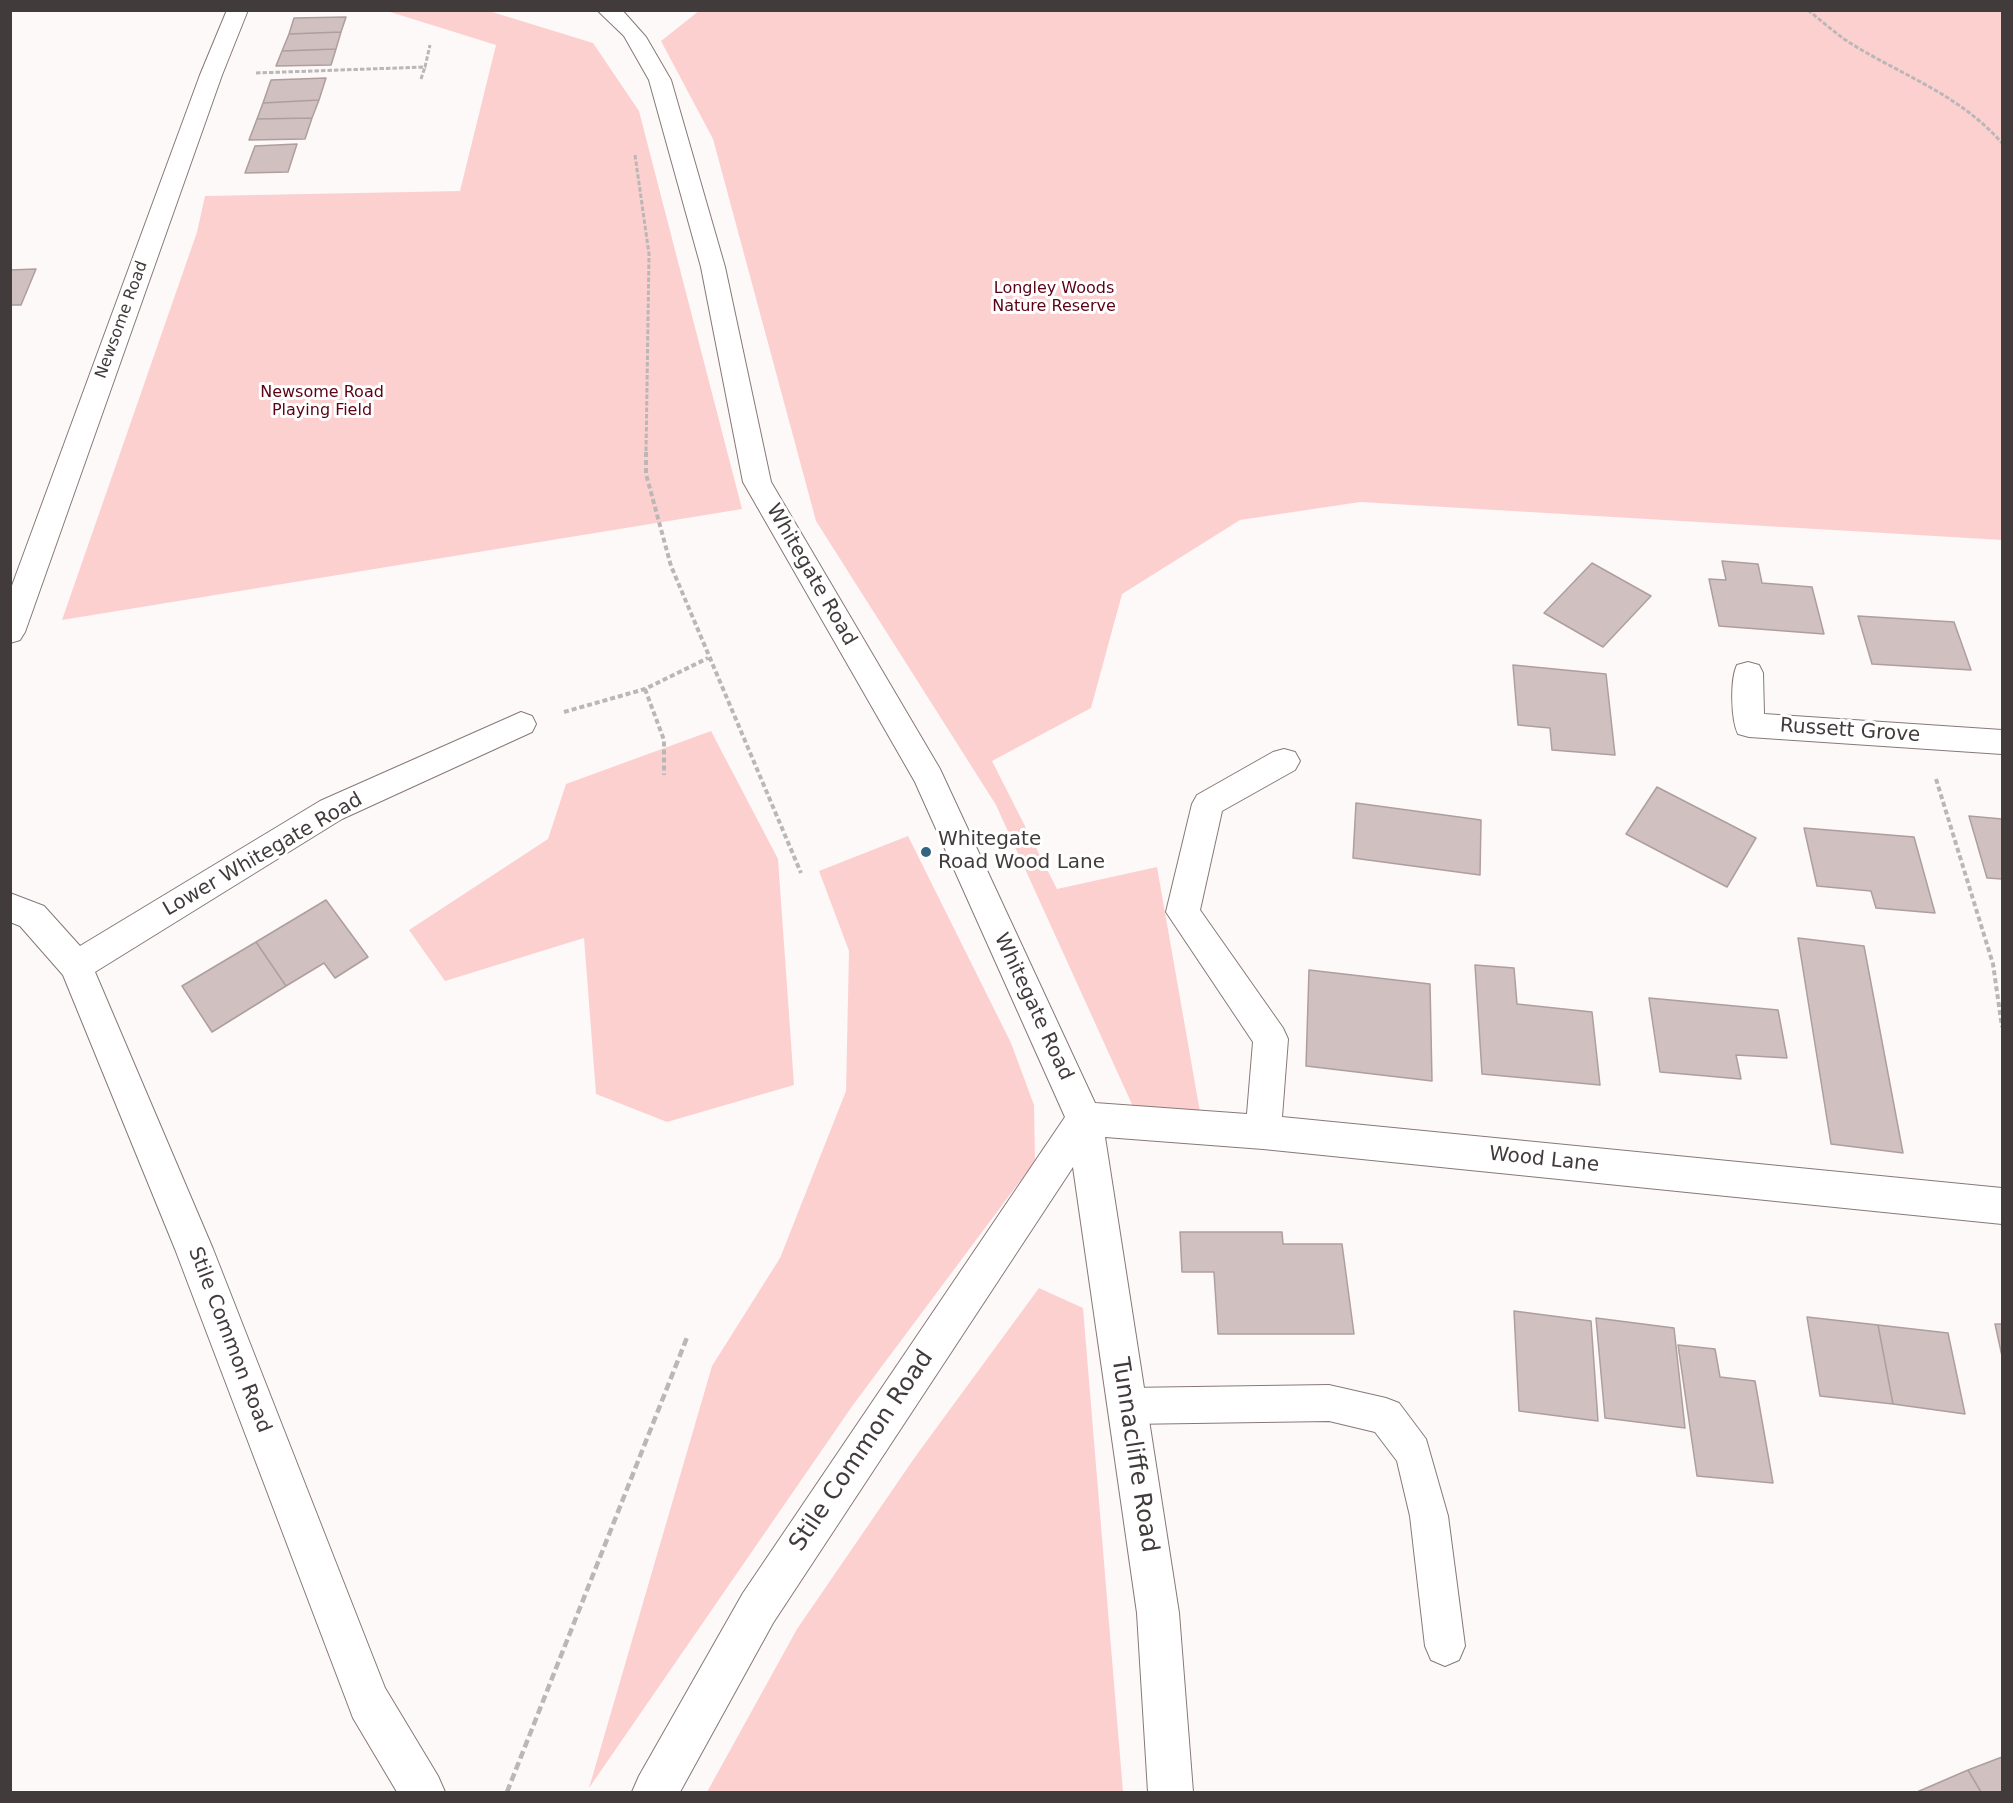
<!DOCTYPE html>
<style>
body{margin:0}
#map{position:relative;width:2013px;height:1803px;overflow:hidden;background:#fdf9f9;font-family:"DejaVu Sans",sans-serif}
canvas{display:block}
.frame{position:absolute;inset:0;border:12px solid #423b3b;pointer-events:none}
</style>
<div id="map">
<canvas width="2013" height="1803"></canvas>
<div class="frame"></div>
</div>
<script>
const ctx = document.querySelector('canvas').getContext('2d');
ctx.lineJoin = 'round';
function fillPath(path, color) {
  ctx.fillStyle = color;
  ctx.fill(path, 'evenodd');
}
function trace(path, color, width, dash) {
  ctx.strokeStyle = color;
  ctx.lineWidth = width;
  ctx.lineCap = dash ? 'butt' : 'round';
  ctx.setLineDash(dash || []);
  ctx.stroke(path);
}
function label(font, color, halo, rows, align = 'center') {
  ctx.font = font + ' "DejaVu Sans",sans-serif';
  ctx.lineWidth = 6;
  ctx.setLineDash([]);
  ctx.textBaseline = 'middle';
  ctx.strokeStyle = halo;
  ctx.fillStyle = color;
  for (const [text, x, y, turn = 0] of rows) {
    ctx.save();
    ctx.translate(x, y);
    ctx.rotate((+turn || 0) * Math.PI / 180);
    ctx.textAlign = isNaN(turn) ? turn : align;
    if (halo) ctx.strokeText(text, 0, 0);
    ctx.fillText(text, 0, 0);
    ctx.restore();
  }
}
fillPath(new Path2D(`
 M700,10l1302,1v529l-642,-38 -120,18 -118,74 -31,114 -99,53 65,128 100,-22 43,245 -65,-1 -139,-306 -180,-284 -103,-382 -52,-98z
 M387,11h102l104,32 46,68 103,398 -680,111 135,-388 8,-36 255,-5 36,-146z
 M711,731l67,128 16,226 -127,37 -71,-28 -12,-156 -139,43 -36,-51 139,-91 18,-55z
 M908,836l103,207 23,62 1,56 -182,244 -264,383 123,-422 68,-108 66,-167 3,-140 -30,-80z
 M1039,1288l44,20 40,484h-416l90,-163 118,-172z`), '#fdd0d0');
const building = new Path2D(`
 M346,17l-5,15 -52,2 5,-16z
 M341,32l-5,17 -54,2 7,-17z
 M336,49l-5,16 -55,1 6,-15z
 M326,78l-7,22 -56,3 8,-23z
 M319,100l-7,18 -55,1 6,-16z
 M312,118l-7,21 -56,1 8,-21z
 M297,144l-9,28 -43,1 10,-27z
 M36,269l-15,36h-11v-35z
 M1722,561l36,3 4,19 50,4 12,47 -105,-8 -10,-47 17,1z
 M1592,563l59,33 -48,51 -59,-34z
 M1858,616l96,6 17,48 -99,-6z
 M1513,665l93,9 9,81 -63,-5 -2,-22 -32,-3z
 M1657,787l99,51 -29,49 -101,-53z
 M1356,803l125,17 -1,55 -127,-17z
 M1969,816l33,3v60l-15,-1z
 M1804,828l110,9 21,76 -59,-5 -5,-17 -54,-5z
 M326,900l42,57 -33,21 -11,-15 -38,23 -30,-44z
 M1798,938l66,8 39,207 -72,-9z
 M256,942l30,44 -74,46 -30,-46z
 M1475,965l39,3 3,36 75,8 8,73 -118,-11z
 M1309,970l121,14 2,97 -126,-15z
 M1649,998l129,12 9,48 -51,-3 5,24 -81,-7z
 M1180,1232h102l1,12h59l12,90h-136l-4,-62h-32z
 M1514,1311l77,10 7,100 -79,-10z
 M1807,1317l71,8 15,79 -73,-8z
 M1596,1318l78,10 11,100 -80,-10z
 M1995,1324h7v32z
 M1878,1325l70,8 17,81 -72,-10z
 M1678,1345l37,4 5,28 35,4 18,102 -76,-7z
 M2002,1757v35h-21l-13,-22z
 M1968,1770l13,22h-64z`);
fillPath(building, '#d1c0c0');
trace(building, '#ae9e9e', 1.5);
const service = new Path2D(`
 M1329,1385l57,13 13,5 27,36 22,77 17,130 -6,14 -14,6 -14,-6 -6,-14 -15,-130 -13,-55 -22,-29 -46,-11 -202,3 -13,-5 -5,-13 5,-13 13,-5z`);
const minor = new Path2D(`
 M227,10h21l-26,65 -197,557 -5,8 -10,3v-52l190,-516z
 M597,10h25l24,27 25,43 54,187 46,215 169,287 155,334 152,11 6,-72 -87,-130 26,-108 5,-9 76,-43 11,-3 11,3 5,9 -5,9 -73,41 -22,99 83,118 5,11 -6,78 720,71v36l-739,-75 -158,-12 74,476 14,179h-45l-11,-179 -64,-446 -300,456 -93,169h-48l7,-16 104,-183 322,-476 -150,-335 -172,-300 -42,-215 -52,-187 -25,-44z
 M1748,662l11,3 4,8 1,41 238,16v24l-253,-17 -11,-3c-7,-14 -8,-55 -1,-69z
 M521,712l11,4 4,8 -4,8 -190,87 -247,153 118,277 172,439 53,88 7,16h-48l-44,-74 -6,-16 -172,-453 -112,-274 -43,-49 -10,-4v-29l34,13 36,40 240,-145z`);
trace(service, '#887878', 2);
trace(minor, '#887878', 2);
trace(new Path2D(`
 M1808,10c12,10 24,20 36,29 55,36 113,53 158,104
 M256,73l169,-6 5,-22
 M421,79l4,-12
 M635,155l14,99 -3,199`), '#bcb7b7', 3, [4.5, 2]);
trace(new Path2D(`
 M646,452v22l25,92 130,307
 M645,689l19,51v35
 M564,712l81,-23 63,-31
 M1936,779l57,185 9,63`), '#bcb7b7', 4, [5, 3]);
trace(new Path2D(`
 M507,1792l181,-457`), '#bcb7b7', 4.5, [8, 4]);
fillPath(service, '#fff');
fillPath(minor, '#fff');
for (const [x, y, r, color] of [
 [926,852,6,"#336583"]
]) {
  const dot = new Path2D();
  dot.arc(x, y, r, 0, 2 * Math.PI);
  ctx.fillStyle = color;
  ctx.fill(dot);
  trace(dot, '#fff', 2);
}
label('16px', '#5b0316', '#fff', [
 ["Longley Woods",1054,289],
 ["Nature Reserve",1054,307],
 ["Newsome Road",322,393],
 ["Playing Field",322,411]
]);
label('16px', '#423b3b', '#fff', [
 ["Newsome Road",122,320,-70]
]);
label('20px', '#423b3b', '#fff', [
 ["Whitegate Road",811,575,60],
 ["Russett Grove",1850,731,4],
 ["Lower Whitegate Road",263,855,-30],
 ["Whitegate Road",1033,1007,65],
 ["Wood Lane",1544,1160,6],
 ["Stile Common Road",229,1340,69]
]);
label('20px', '#423b3b', '#fff', [
 ["Whitegate",938,840],
 ["Road Wood Lane",938,863]
], 'left');
label('24px', '#423b3b', '#fff', [
 ["Stile Common Road",862,1451,-56],
 ["Tunnacliffe Road",1134,1455,81]
]);
</script>
